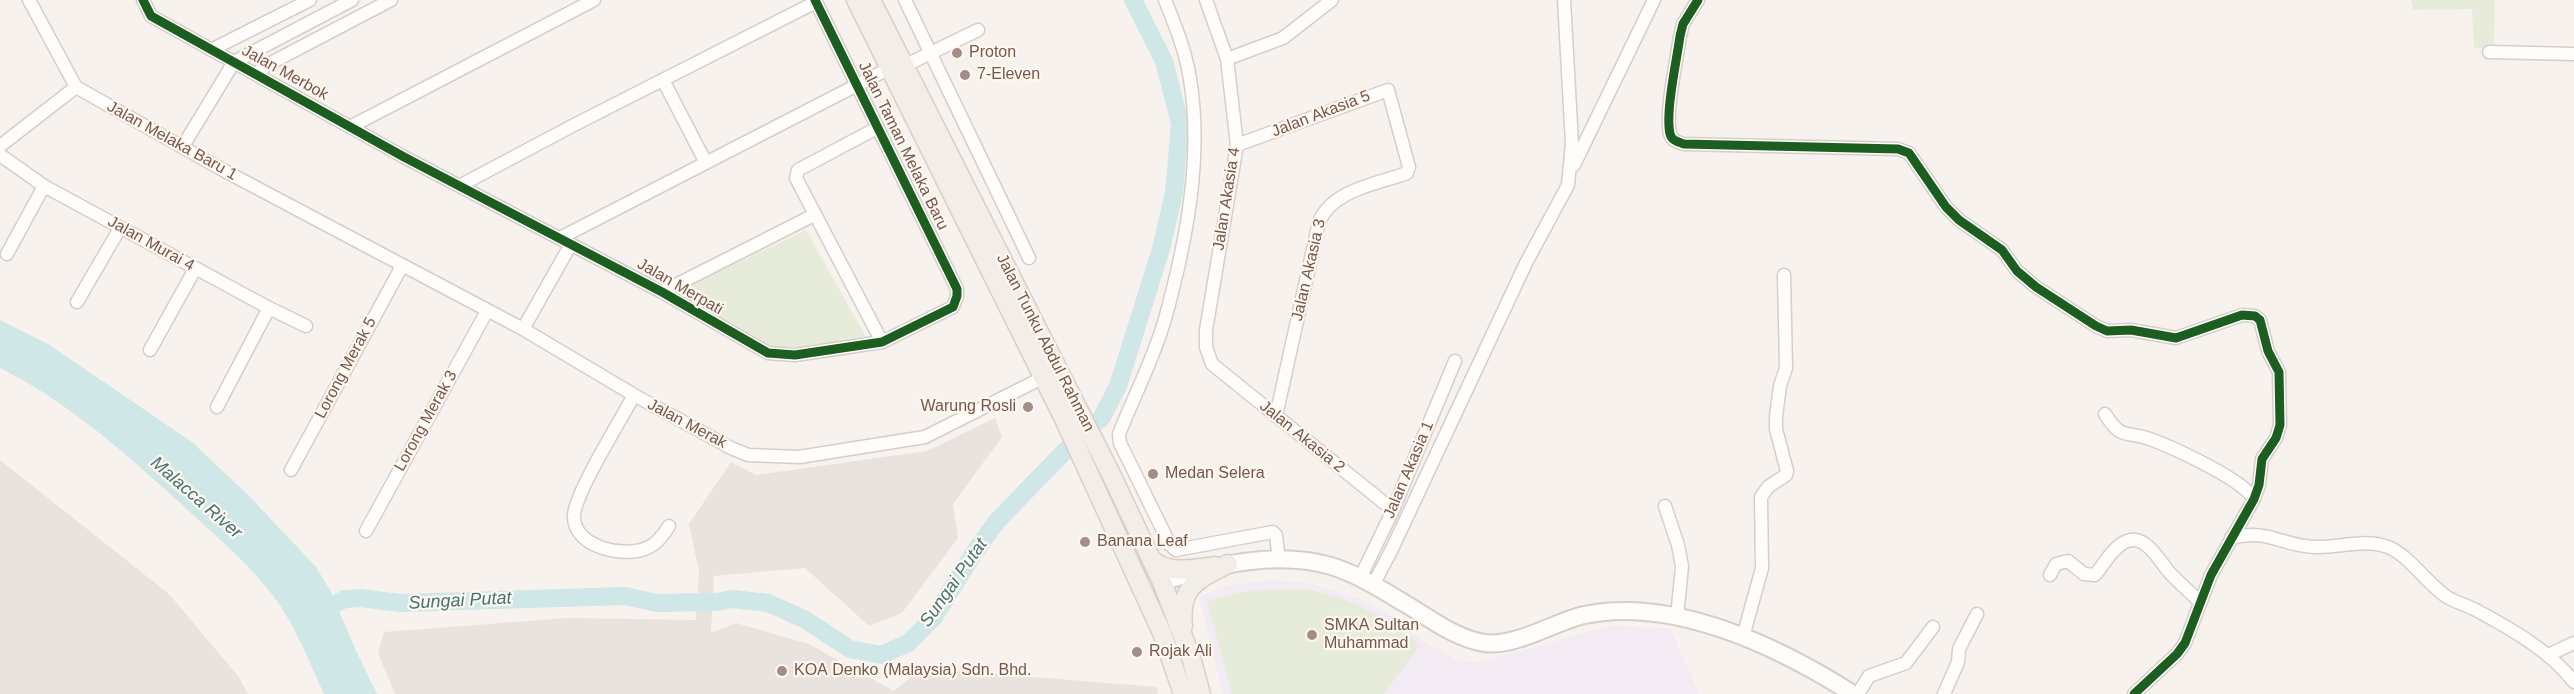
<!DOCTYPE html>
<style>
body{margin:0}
canvas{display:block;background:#f7f2ed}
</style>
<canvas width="2574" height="694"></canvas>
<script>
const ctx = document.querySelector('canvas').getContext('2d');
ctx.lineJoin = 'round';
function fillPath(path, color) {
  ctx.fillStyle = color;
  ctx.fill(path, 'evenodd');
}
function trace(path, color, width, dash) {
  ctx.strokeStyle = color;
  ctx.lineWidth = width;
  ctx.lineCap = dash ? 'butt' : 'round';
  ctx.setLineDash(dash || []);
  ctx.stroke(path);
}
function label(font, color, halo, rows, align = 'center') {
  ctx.font = font + ' Arial,sans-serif';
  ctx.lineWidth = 4.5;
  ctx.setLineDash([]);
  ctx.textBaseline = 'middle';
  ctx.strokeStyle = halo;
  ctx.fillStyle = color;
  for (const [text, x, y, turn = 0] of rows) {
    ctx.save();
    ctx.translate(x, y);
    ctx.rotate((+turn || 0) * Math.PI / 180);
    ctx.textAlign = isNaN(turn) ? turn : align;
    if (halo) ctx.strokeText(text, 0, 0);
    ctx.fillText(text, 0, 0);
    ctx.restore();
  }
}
fillPath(new Path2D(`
 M995,418l7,19 -49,67 5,34 -56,75 -33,13 -64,-58 -91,8 -3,57 25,-10 73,21 85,47 28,-23 235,19 1,7h-763l-17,-41 6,-21 184,-14 128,2 3,-48 -10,-48 42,-62 25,13 171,-24z
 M0,460l169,134 69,82 10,18h-248z`), '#eae2de');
fillPath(new Path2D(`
 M1273,580l40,4 45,14 34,18 31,25 35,20 23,1 128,-36 61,2 29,66h-476l-24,-98 33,-11z`), '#f3ebf3');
fillPath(new Path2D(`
 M2411,0h84l-1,48h-20l-2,-39 -59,1z
 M806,230l60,107 -16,8 -86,3 -92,-54z
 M1274,589c14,1 29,-1 42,2 39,9 74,30 104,54l-36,49h-152l-25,-93 33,-9z`), '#e6ecd9');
fillPath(new Path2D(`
 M0,320l48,24 144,98 58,55 66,70 15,25 25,59 21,43h-53c-15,-32 -28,-68 -50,-97 -24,-32 -54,-57 -83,-84 -59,-54 -119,-109 -191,-145z`), '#d0e7e7');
trace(new Path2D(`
 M314,614l31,-15 15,-1 40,5 225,-7 32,7 59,-1 17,-3 35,4 36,16 46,30 31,6 27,-12 26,-26 40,-64 23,-32 65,-67 40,-37 16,-31 43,-137 13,-56 6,-69 -16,-63 -31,-61`), '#d0e7e7', 18);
const street = new Path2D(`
 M29,0l47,87 147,83 300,159 111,66 97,53 17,7 51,2 126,-20 117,-59
 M143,0l8,16 253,141 258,135 106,61 27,2 87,-13 71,-35 4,-11v-7l-142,-289
 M905,0l124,258
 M1165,0c10,25 21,52 25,79 13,79 -4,164 -25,240 -11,39 -31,77 -46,115l1,9 50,102 6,5 97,-18 3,3 3,25
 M1206,0l21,59 10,86 -31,185v17l6,17 181,146
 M1698,0l-15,24 -3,12c-3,23 -15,76 -10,98 2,7 8,8 14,10l214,5 11,4 37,54 13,13 43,30 15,21 19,16 60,39 11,5 24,-1 45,8 66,-23 13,1 5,4 8,31 11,21 1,53 -4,13 -14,21 -3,26 -5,14 -43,76 -26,68 -8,11 -43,40
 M211,50l99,-50
 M2489,52l85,2
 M1227,59l56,-21 49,-38
 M904,66l74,-36
 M256,74l11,-9 124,-65
 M663,80l43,83
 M350,127l244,-127
 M877,128l-79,42 -2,8 86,164
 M1237,145l151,-55 21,77 -2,6c-30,11 -75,17 -88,49l-43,194
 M0,146l76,-59
 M183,146l51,-84 118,-62
 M0,155l44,31 225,122 37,18
 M1574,165l80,-165
 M461,185l113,-60 242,-123
 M560,238l330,-170
 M7,254l37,-68
 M662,292l152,-77
 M77,302l43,-74
 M523,329l48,-85
 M150,350l45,-81
 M634,395c-13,25 -58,96 -60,120 -2,33 54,45 77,31 7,-4 13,-12 18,-20
 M217,407l52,-99
 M2105,414c17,27 20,16 45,25 24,9 92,40 104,60
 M291,470l111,-204
 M1665,506l13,39 4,21 -5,51
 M366,531l121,-220
 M2231,538c37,-10 51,8 84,9 25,1 49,-9 73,0 22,9 38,36 59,50 8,5 19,8 29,13 35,19 73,40 98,72
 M2050,575l6,-11 12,-3 16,13 11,1c8,-9 14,-22 24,-29 22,-19 38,11 50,26 9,10 21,20 31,30
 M1360,578l33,-68 62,-149
 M1373,585l18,-34 135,-288 42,-78 4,-42 -8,-143
 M1743,637l19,-69 -1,-71 7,-10 18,-12 1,-4 -11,-42v-13l4,-30 6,-18 -2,-93
 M2548,655l26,-12
 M1858,694l11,-18 37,-13 27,-36
 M1944,694l14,-32 1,-13 18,-35`);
const secondary = new Path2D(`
 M1162,582c53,-17 114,-32 169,-16 26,8 50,23 73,37 24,14 52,36 81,40 31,4 69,-21 99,-28 90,-19 195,32 269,79`);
const primary = new Path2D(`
 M856,0l208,419 98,214 21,61
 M871,0l240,474 51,108 29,75 10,37
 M1151,559c18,16 43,10 64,7
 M1183,626c-4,-40 14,-46 45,-62`);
trace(street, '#d6ceca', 15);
trace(secondary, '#d6ceca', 20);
trace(primary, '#d8cfcb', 21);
trace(street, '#fefdfc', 12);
trace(secondary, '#fefdfc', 16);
trace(primary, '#f2ede7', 18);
trace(new Path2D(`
 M143,0l8,16 253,141 258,135 106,61 27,2 87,-13 71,-35 4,-11v-7l-142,-289
 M1698,0l-15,24 -3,12c-3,23 -15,76 -10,98 2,7 8,8 14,10l214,5 11,4 37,54 13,13 43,30 15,21 19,16 60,39 11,5 24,-1 45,8 66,-23 13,1 5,4 8,31 11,21 1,53 -4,13 -14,21 -3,26 -5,14 -43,76 -26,68 -8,11 -43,40`), '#1b5e20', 9);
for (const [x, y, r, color] of [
 [957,53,6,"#a28e86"],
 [965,75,6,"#a28e86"],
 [1028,407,6,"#a28e86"],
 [1153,474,6,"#a28e86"],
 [1085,542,6,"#a28e86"],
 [1312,635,6,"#a28e86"],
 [1137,652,6,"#a28e86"],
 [782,671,6,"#a28e86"]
]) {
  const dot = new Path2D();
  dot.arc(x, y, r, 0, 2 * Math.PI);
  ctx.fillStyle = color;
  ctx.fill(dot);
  trace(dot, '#fef7ef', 2);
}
label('16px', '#74584e', '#fef7ef', [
 ["Proton",969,53],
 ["7-Eleven",977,75],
 ["Warung Rosli",1016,407,"right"],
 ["Medan Selera",1165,474],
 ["Banana Leaf",1097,542],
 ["SMKA Sultan",1324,626],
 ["Muhammad",1324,644],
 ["Rojak Ali",1149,652],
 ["KOA Denko (Malaysia) Sdn. Bhd.",794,671]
], 'left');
label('16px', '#74584e', '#fef7ef', [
 ["Jalan Merbok",285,73,29],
 ["Jalan Akasia 5",1321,114,-21],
 ["Jalan Melaka Baru 1",172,141,29],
 ["Jalan Taman Melaka Baru",903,146,64],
 ["Jalan Akasia 4",1227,199,-81],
 ["Jalan Murai 4",151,244,29],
 ["Jalan Akasia 3",1309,270,-77],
 ["Jalan Merpati",680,287,30],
 ["Jalan Tunku Abdul Rahman",1045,343,63],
 ["Lorong Merak 5",346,368,-62],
 ["Lorong Merak 3",426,421,-61],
 ["Jalan Merak",687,424,28],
 ["Jalan Akasia 2",1302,437,39],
 ["Jalan Akasia 1",1409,470,-67]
]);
label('italic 18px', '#427478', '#fef7ef', [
 ["Malacca River",196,498,41],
 ["Sungai Putat",954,583,-55],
 ["Sungai Putat",460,601,-3]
]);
</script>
